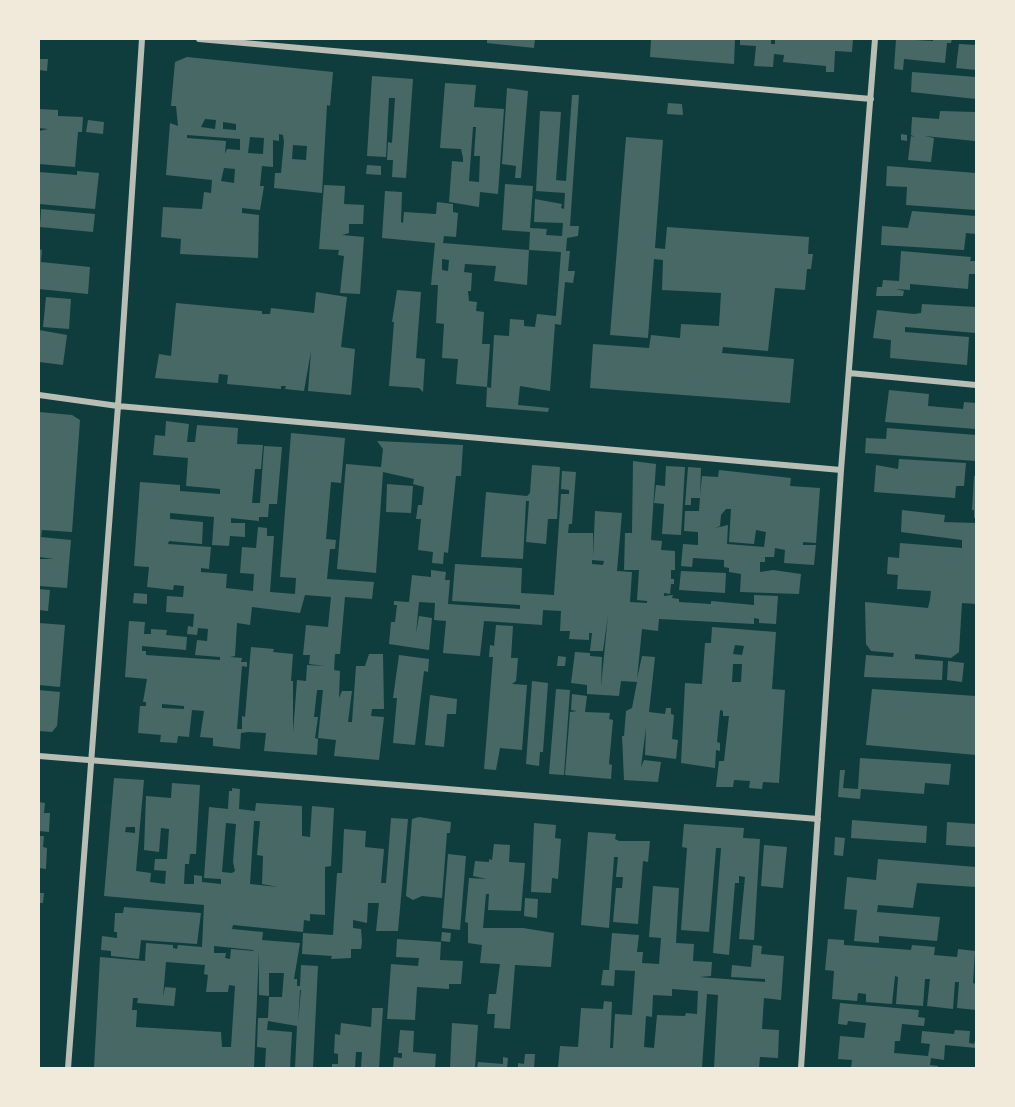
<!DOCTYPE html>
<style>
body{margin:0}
#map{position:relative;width:1015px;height:1107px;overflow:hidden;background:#0f3d3e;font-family:Commissioner,sans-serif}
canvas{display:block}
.frame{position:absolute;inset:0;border:40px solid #f1e9da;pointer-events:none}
</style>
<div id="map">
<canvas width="1015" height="1107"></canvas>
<div class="frame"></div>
</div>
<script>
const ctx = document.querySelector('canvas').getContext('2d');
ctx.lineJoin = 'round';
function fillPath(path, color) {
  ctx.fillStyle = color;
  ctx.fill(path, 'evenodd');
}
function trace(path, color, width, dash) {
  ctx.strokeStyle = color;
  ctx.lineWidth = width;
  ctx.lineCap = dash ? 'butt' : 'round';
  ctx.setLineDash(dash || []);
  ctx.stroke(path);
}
fillPath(new Path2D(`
 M487,39h48l-1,9 -47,-5z
 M651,39h84l-1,25 -84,-7z
 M740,39h31v5h4v-5h78l-1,13 -17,-1 -1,21h-8v-6l-43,-4 1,-7 -10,-1 -1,13 -19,-1 2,-20 -16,-1z
 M896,39l37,2v-2h19l-1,4h-4l-2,20 -41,-4 -1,11 -9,-1z
 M959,44l17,1v25l-20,-2z
 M187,57l146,15 -3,34 -3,-1 -5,88 -48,-5 1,-15h6l3,-31 -1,-7 -4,-1v7l-6,-1v27l-11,-1 -2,20h4l-4,24 -18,-2v5l17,2 -1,43 -78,-4 1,-15 -20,-2 2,-30 39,2 2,-17 7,1 1,-13 -46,-5 4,-52 8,3 -2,-20h-5l4,-44zM205,119l11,1 -1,9 -14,-2zM223,122l13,2v6l-13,-1zM187,135l53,4v11l-13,-1 -2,5 1,-13 -39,-3zM250,137l14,1 -1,16 -15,-1zM293,145l14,1 -1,14 -14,-1zM224,168l11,1 -1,14 -13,-2z
 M39,59h9l-1,12 -8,-1z
 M912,72l64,5v22l-65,-7z
 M372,76l41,3 -7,99 -14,-1 1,-17h-6l1,-18 4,1 3,-45h-6l-3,59 -19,-1z
 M445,83l31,2 -2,22 30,2 -6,85 -18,-2 -1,15 -30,-5 3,-41 11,1v-4l-2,-9 -21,-1zM473,127h3l-2,29h6l-1,26 -10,-1z
 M507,88l21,3 -7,87h-6l1,-12 -14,-2z
 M572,95h7l-9,131h9l-1,10 -11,2 -1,13h4l-2,20h7l-2,12 -8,-1 -4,43 -6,-1 -5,67 -30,-5 -2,19 31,3 -1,4 -62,-5 1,-20 4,1 3,-53 15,1 1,-17 14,1v6l11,1 2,-13 19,2 5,-64 -32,-2 1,-18 -28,-2 3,-46 28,2 -3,42 17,1 -1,6 16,1 1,-13 -29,-1 1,-23 27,5 -1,4 3,1 1,-16 -29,-2 4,-80 21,1 -5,68 10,1z
 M668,103l14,1 1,11 -16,-1z
 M39,109l19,1v6l25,1 -1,15h-4l-3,35 -36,-3v-33l9,-2 -9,-1z
 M940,111l36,1 -1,29 -51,-5 10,2 -3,24 -23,-2 3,-24 4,1 -4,-2 1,-18 27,2z
 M88,120l16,2 -1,12 -17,-2z
 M901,134l6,1v6l-6,-1z
 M626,137l37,3 -8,108 10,1 2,-22 142,10 -1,17h5l-2,15h-4l-2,21 -30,-2 -7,63 -45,-4 -1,6 72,6 -4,44 -200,-15 3,-44 56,4 2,-13 29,3 1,-14 38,2 2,-33 -59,-3 1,-30 -9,-1 -6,79 -38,-3z
 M367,165l14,1v9l-15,-1z
 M887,166l89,7v37l-70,-5 1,-18 -21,-1z
 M77,171l22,2 -4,36 -56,-5v-32l38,3z
 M324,185l21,1 -1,18 20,1 -1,19h-14v9l-7,2 22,2 -4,57 -20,-1 4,-37 -6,-1 1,-5 -20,-1z
 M385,191l17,1 -1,30 2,1 1,-11 32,2 1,-12 16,2v8l5,1 -2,24 -12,-1 -1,7 86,7 -2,35 -33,-4 2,-15 -31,-2 -1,8 8,1 -1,18h-3l1,10 8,1 -1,9 8,1 -2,32h8l-3,43 -31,-3 2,-25 -16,-1 2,-34 -8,-1 2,-38h-7l4,-42 -53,-5zM442,259l7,1 -1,11 -6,-1z
 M41,209l54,5 -2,18 -53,-5z
 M912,211l64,5v18l-10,-1 -2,17 -83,-5 1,-19 26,2z
 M39,249l3,1 -1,12 49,5 -2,27 -49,-5z
 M901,251l70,6 -1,4h6v13h-7l-1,15 -58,-5v6l-14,-1 8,2 -1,5h-27l1,-9h5l1,-7 16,1z
 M397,290l24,2 -5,66 9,1 -2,33 -4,-4 -30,-2 5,-64h-2z
 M316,292l31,5 -6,50 14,2 -4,46 -43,-4 3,-40 -7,40 -19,-2 1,-3h-5v3l-54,-5 1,-9 -9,-1 -1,9 -63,-5 4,-24 12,2 5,-53 86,8v3h8l1,-6 43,5z
 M46,297l25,2 -2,30 -26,-2z
 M922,304l54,3v26l-71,-6v5l64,5 -2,28 -77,-7 1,-18 -18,-2 4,-28 37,4 7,-1z
 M39,330l28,5 -4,30 -24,-3z
 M889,390l40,4 -1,12 35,3 1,-7 12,1v26l-91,-7z
 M39,412l33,3 8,5 -8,112 -30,-2 -1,7 30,3 -4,48 -28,-2v-27h15l-15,-2z
 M166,421l23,3 -2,18h8l2,-17 41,3 -1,16 26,1 -2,24h-6l-3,34h8l4,-57 18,1 -5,57h-8l-1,13h-9v4l-28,-3v5h14v14l-15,-1 -1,10 -17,-1 2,-28 -44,-4v6l33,3 -1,22 -33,-3 -1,3 43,3 -2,22 -8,-1v4l26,2 -1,14 27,3 1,-17 -14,-1 2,-26 14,1 2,-21 9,1v8h7l-4,56 25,2 1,-16 -16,-1 11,-144 54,5 -4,45 -10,-1 -5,57 10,1 -1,9h-5l-3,30 47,3 -2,17 -27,-2 -5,57h-5l-1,16 6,1 -1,27 3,-7h10l-4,31h4l4,-56h9l4,-12h14l1,55h-12l-1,7 13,1 -5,43 -45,-4 2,-16 -18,-2 5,-48h-6l-3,27h4l-3,21 3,1 -1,16 -53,-4 2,-18 -18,-1 -7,1 -1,16 -27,-3v-8l-13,-1 4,-26 -12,-1 -3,27 -11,-1 -1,7 -17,-1 1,-7 -23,-2 2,-27h6v-4h-3l4,-23 -22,-2 4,-56 16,1 -1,12h7v-5l16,1 -1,5 21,2 -1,13 -44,-4v5h4v4l74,5v-3l-25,-2 2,-15 10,1 1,-12 -10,-1 -1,7 -10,-1 1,-8 5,1 1,-13 -28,-2 1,-16 16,1 1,-11 -10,-1 -1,5 -26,-3 2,-20 -15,-1 6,-84 40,3v6l40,3v-5l-34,-3 2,-28 -35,-3 2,-20 10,1zM305,595l26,2 -3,30 -22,-2 -3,30h7l-1,9 16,2 -18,-1 -1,16 -9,-1 -4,53v-52h-2l2,-27 -20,-2 1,-3 -23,-2 -6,70 -3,-1v13h-5l5,-63 5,1v-5h-6l1,-4 -12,-1 5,-1 2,-33 13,2 2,-18 48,6zM162,704l22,2v3l-22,-1z
 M887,428l89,7v26l-111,-8 1,-15 20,1z
 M377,441l86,4 -2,31h-5l-8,77 -4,-1 -1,12 -11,-1 1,-11 -15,-2 3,-31h-5l2,-14h4l2,-18 -11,-3 1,-5 -31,-7 -7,101 -39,-4 9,-105 35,3 2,-18z
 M899,459l67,4 -2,23h-8l-1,12 -81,-6 2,-27 22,4z
 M633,461l23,3 -5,76 11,1 -1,9 14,1v19h-4v9h3v5h-3l-1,10 -6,-1v3l9,-1 -1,3 7,1v3l32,2v-3l43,4v-10l24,1 -2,28 -17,-1v-4l-5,-1v6l-95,-5 -1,12 -16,-2 -5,50 5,-23 13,1 -6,55 16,2 1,-6h5v6l3,1 -2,24 6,1 -2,19 -31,-4 1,-28 -5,40 3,-7 17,2 -3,20 -34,-2 -2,-44h2l2,-25 6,-3 5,-26 -16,-1 -2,15 -32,-2v-9l-16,-2 4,-31 15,1v3l12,1 -1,30 7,-72 -5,36h-13l2,-18h-3v7l-20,-1 1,-8h-10l1,-20 -18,-1 -1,15 -58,-4 -4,35 -37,-3 3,-32 -12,-1 1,-17 -16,-1 -3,32 3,-18 13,2 -3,32 -40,-6 2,-22h4l2,-17h-3v-4l15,1 3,-27 19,2v-7l15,2 -1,8h5l-2,24 72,5v-4l-68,-4 3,-37 67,4 -1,25 33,2 7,-101h8v-4l-8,-1 1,-18 14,1 -4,52h-3l-1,9h25v24l2,-46 27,2 -5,58 15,1 -2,30 17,1v-2l-10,-1 2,-30h-15l1,-37h7zM592,560l12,1 -1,4 -11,-1z
 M532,465l28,2 -3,52h-9l-2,25 -20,-2 3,-41h-3l-3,58 -42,-2 5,-65 41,4 3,-3z
 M666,466l19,1 -4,68 -19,-1 2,-30 -10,-1 2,-18 9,1z
 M688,467l13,1 -1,28 2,-20 16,1 1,-7 72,8 -1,8 30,2 -4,55 -13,-1v3h13l-2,20 -30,-2 1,-13 -10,-2 -1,9h-9v5h-5v10l13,-2 28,4 -2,20 -59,-2 1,-18 -12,-2v-4l-5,-1v-7l-31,-2 -1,9 -11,-1 2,-22 15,1v-13l-14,-1 1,-20h14l1,-13h-9v7h-6zM726,509h5l-2,33 25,2 2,-14 10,2 -2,15 -37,-3 1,-19 -13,3 5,-2 1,-11z
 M974,476h2v42h-2v-8h-2z
 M387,484l26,2 -2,27 -25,-1z
 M902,510l43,5 -1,7 32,1v81l-14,-1 -3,49 -8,6 -36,-4v5l28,2 -1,19 -78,-3 2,-22 27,2 1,-4 -23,-2 -5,-7 -1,-42 63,6 2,-8 1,-9 -34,-2 1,-14 -11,-1 1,-17 11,1 1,-15 62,5v-8l-61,-8z
 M681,571l45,2 -1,20 -46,-3z
 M39,589l11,1 -2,21 -9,-1z
 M134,593l13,1v10l-14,-1z
 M39,623l26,2 -5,62 -21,-2z
 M496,625l17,1 -2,32h7l-2,23 -4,3 15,1 -5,65 -22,-2 -4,22 -12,-1 9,-112h-4l1,-12 4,1z
 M712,627l64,5 -4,57 13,1 -6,93 -16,-1 -1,7 -13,-1 1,-7 -16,-1 -1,7h-17l3,-26h5l5,-45h-6v-5l-3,-1 -3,32 3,1v8l-4,-1 -1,18 -34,-5 4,-80 17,1 3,-41h6zM735,645l9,1 -2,9 -9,-1zM733,664h9l-1,18h-9z
 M399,655l30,4 -1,13 -4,-1 -9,74 -22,-2 4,-45h-4z
 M558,656l8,1 -1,9h-8z
 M948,661l16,2 -2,19 -15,-2z
 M532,681l16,2 -5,69h-3l-1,14 -13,-2z
 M556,689l14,1 -6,85 -15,-1z
 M872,689l104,7v59l-110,-10z
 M39,690l21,2 -3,34 -5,6 -13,-1z
 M572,694l15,2 -2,16 25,1 -1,6 4,1 -4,44 3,1 -1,14 -46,-4 5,-63 7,-1 -6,-1z
 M430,695l27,4 -1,15h-9l-3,33 -19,-2z
 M860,758l91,6 -2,21 -24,-2 -1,11 -63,-5 -1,10 -22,-2 2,-27h5l-2,18 15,1z
 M114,778l30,2 -8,91 15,2 -1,9 15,2 1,-13 -12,-1 1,-11h12l2,-30 -8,-1 -2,24 -15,-2 2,-54 25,2 1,-15 28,2 -4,69h-6l-1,10h-4l-1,20h10v-9l8,1v6l19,2v-5l-17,-1 5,-71 19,2 1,-18h3v-3l8,1 -1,20 16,2 1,-8 46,3v30l8,1 2,-31 22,2 -3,58 -6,1v48l-15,-1v7l-6,-1 -1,12 -70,-7 -1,4 31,3 -1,8 38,3 -6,36h3v7h3l1,-21 17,1 -5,102h-18l2,-42 -29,-5 -1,9 25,2 -2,36h-25l1,-20 -9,-1 1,-29h10l1,-21h13l2,-24h-15v23l-10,-1v-44l-5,117h-160l6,-111 45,4 1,-18 27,2v3l4,1 1,-4 24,2 2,-42 -100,-9zM254,821h6l-3,34 6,1 -1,28 16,3 -28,-3zM226,823l10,1 -3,38 2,9 -3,2 -10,-1zM126,827h9v6l-10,-1zM214,946l39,4 1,1 -23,-2 -1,10 -5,-1 1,-5h-12zM166,962l39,3 -1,9 4,1 -2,17h22l1,-7 6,1 -4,61h-9l-1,-15 -85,-5 1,-17h-5l1,-12h5l-1,5 37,3 2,-18 -11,-1 -2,10zM300,990h1l-3,34z
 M39,802l6,1 -1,10h6l-1,19 -10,-1z
 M419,817l32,5 -1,11h-3l-5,65 -20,-2 -9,4 -7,-4 6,-77z
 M391,818l17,1 -10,112h-22l3,-28h-11l-1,20 -14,-3v8l8,1 1,13 -1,7h-10v9l-20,1 1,-3 -30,-2 1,-21 30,2 4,-62h5l2,-44 22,2 -1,16 19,2 -3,34h5z
 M852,820l75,6 -1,17 -75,-5z
 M947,822l29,2v23l-30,-2z
 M534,823l22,2 -1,13 6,1 -3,40 -6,-1 -1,15 -20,-1z
 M684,824l60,4 -1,10 17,1 -6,101 -15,-1 6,-62 -6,-1v7h-4l-6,72 -16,-2 8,-105h-5l-7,84 -28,-2 6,-82 -5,-1z
 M588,832l28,2 -1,5 4,2h31l-2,21 -5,-1 -5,63 -25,-2 3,-34h6l1,-11h-7l2,-20h-4l-5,71 -28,-3z
 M39,836h5l-1,11 4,1 -1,21 -7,-1z
 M835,837l10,1 -2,18 -9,-1z
 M494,844l16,1 -1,17 16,1 -4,48 -33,-1 1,-16h-3l-3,34h40l31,5 -3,34 -36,-2 -5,64 -16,-1 1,-14h-8l2,-20h7l4,-30 -20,-1 2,-18 -14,-2v-20l-3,-1 4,-44 18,1 -14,-3 2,-15 14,1v-3l3,1z
 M764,845l23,2 -4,41 -22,-2z
 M448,854l18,2 -6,74 -18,-2z
 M878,859l98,8v20l-59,-4 -4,25 -35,-3 -1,7 63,5 -3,24 -58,-5v7l-25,-2 3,-31 -13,-1 3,-32 29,3z
 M653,886l26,2 -3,55 18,1 -1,17 19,1 -1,14 -12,1 66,5v-3l-34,-2 1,-12 19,2 2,-22 9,1 -1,8 23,2 -3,44 -17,-2 -1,15 -1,16 17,1 -1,28 -18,-1 -1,11h-45l4,-73 -11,-1 -5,74h-144l2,-22 18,1 3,-39 22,1 1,-8 8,1 -2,46h3l2,-34 17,1 3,-44 -20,-1 -1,16 -13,-1 2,-15h6l3,-37 27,2 -2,17h6l-1,11 17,1 2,-26 -12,-1zM672,989l26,2 -1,23 -11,-1 -1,3 -28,-1 -3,33 -10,-1 2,-31 6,1 1,-22 19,1z
 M39,893h5l-1,10h-4z
 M525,898l13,1 -1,19 -13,-2z
 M124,907l77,6 -4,31 -56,-4 -2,19 -28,-3v-5l-10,-1 1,-14 15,2v-6h-3l1,-19h8z
 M442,932l9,1 -1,9 -9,-1z
 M397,939l44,3 -1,18 23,1 -2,23h-12v5l-32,-2 -2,33 -28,-1 4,-55 27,2 1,-8 -23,-1z
 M828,939l16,1v5l67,5 1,-5 23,2 -1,8 23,2 1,-8 17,2 -2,32 3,1v26l-19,-2 2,-26h-4l-2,27 -26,-3 3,-27h-5l-2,27 -27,-2 2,-27 -3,-1 -3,28 -26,-2v-8l-8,-1 -1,8 -25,-2 2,-28 -9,-1z
 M840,1003l79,7 -1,7 7,1 -1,8 -22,-2 -2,17h-5l-1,12 34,3 2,-12 -9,-1 1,-12 32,3 1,-4 15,1 -1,12 5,1 2,-7v11l-31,-3 -1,15 -13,-2 -1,7 8,1v2h-87l1,-8 -14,-1 2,-23 24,2 2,-15 -18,-2 -1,4 -9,-1z
 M372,1008h11l-4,60h-18l1,-16h-6l-1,16h-23v-4h6v-10l-4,-1 1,-19 5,1 1,-12 30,4z
 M452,1023l26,2 -3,43h-25z
 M400,1030l14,1 -1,21 23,2 -1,14h-42l1,-11 8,1v-5h-4z
 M525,1054h10l-1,14h-16v-5l6,1z
 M503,1057l5,1 -1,10h-30l1,-6 25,2z`), '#486865');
trace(new Path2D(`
 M199,39l672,60
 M849,373l127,12
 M39,395l79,11 723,64
 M39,756l779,63
 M68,1068l50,-662 24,-367
 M801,1068l40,-598 34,-431`), '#b8beb3', 6);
</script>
